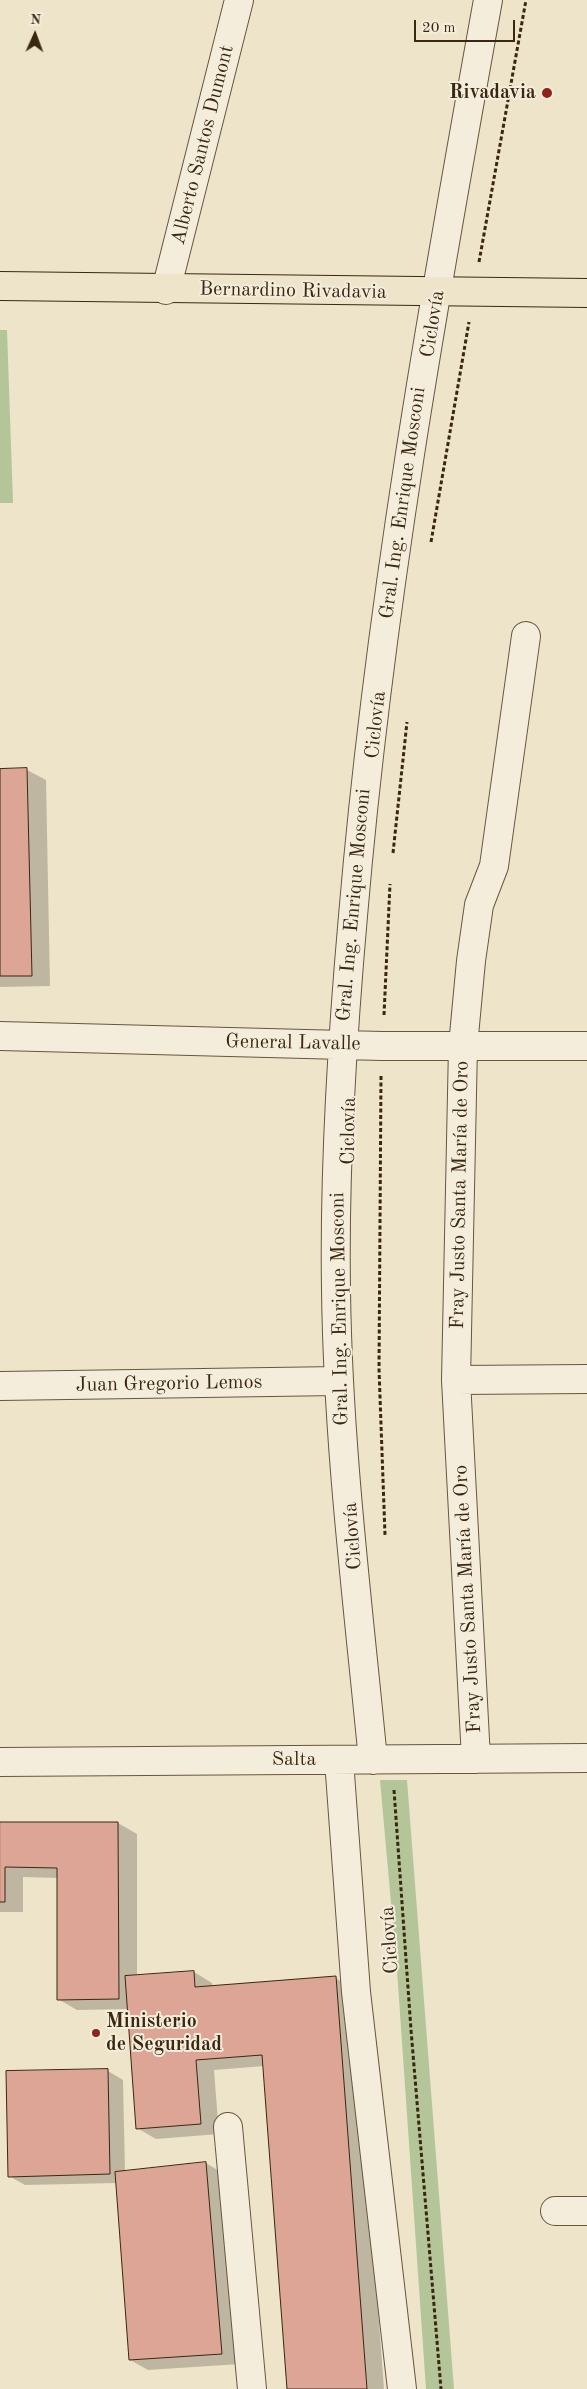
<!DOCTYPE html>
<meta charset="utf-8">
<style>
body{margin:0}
#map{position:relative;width:587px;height:2389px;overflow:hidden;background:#eee4c9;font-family:"Old Standard TT",serif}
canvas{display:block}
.north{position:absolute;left:10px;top:10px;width:50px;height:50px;-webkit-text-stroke:4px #f4eddc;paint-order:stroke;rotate:2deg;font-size:14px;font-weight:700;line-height:20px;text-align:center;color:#3a2710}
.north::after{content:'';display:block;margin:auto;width:18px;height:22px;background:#3a2710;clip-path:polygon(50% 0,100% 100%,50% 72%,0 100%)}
.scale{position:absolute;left:414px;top:20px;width:101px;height:22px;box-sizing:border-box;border:2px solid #3a2710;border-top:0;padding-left:6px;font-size:15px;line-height:18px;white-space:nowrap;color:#3a2710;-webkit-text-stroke:4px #f4eddc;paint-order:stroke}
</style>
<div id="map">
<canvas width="587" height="2389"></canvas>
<div class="north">N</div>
<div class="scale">20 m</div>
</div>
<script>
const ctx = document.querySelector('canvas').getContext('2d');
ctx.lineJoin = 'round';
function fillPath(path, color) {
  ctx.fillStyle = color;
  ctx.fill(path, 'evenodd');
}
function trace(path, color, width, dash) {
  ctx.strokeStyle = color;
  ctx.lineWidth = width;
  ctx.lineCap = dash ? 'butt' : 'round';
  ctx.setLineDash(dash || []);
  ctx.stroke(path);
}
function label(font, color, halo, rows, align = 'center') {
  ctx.font = font + ' "Old Standard TT",serif';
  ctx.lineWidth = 4;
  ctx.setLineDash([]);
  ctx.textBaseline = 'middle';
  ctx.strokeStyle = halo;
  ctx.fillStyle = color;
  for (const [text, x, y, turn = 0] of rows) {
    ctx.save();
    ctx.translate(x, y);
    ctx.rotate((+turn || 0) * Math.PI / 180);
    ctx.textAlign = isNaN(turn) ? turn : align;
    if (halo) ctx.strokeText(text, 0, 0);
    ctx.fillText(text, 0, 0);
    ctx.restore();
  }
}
fillPath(new Path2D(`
 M0,330h7l6,173h-13z
 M380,1780h27l47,609h-28l-29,-419z`), '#b4c59a');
fillPath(new Path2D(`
 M0,770h27l19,10 4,206 -50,1z
 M0,1823h118l19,11v142l57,-4 18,11 1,4 122,-9 19,10 30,401h-95l-25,-323 -50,4 5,64 -63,5 -19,-11 -8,-119 -52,1 -19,-11v-121l-35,-1v35h-23z
 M108,2071l15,9 2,92 81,-9 18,11 16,190 -92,6 -18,-10 -13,-177 -92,2 -16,-9z`), '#0003');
const building = new Path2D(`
 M27,768l5,208h-32v-207z
 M0,1822h118l1,177 -62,1v-132l-52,-1v35h-5z
 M194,1971l1,16 141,-11 31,413h-80l-25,-334 -66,5 5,64 -65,5 -11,-153z
 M108,2069l2,105 -102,3 -2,-106z
 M206,2162l16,192 -93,6 -14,-188z`);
fillPath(building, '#dda596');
trace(building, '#3a2710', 1);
const minor = new Path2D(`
 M166,290l73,-290
 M0,1036l382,10h205
 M456,1380l131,-1
 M0,1386l338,-5
 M476,1759l-20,-379 7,-334 8,-85 8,-56 15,-39 32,-230
 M339,1760l17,232 46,397
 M373,1760c-15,-156 -35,-313 -37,-470 -2,-125 6,-250 17,-374 26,-308 80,-612 135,-916
 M0,1762l587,-4
 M228,2127l24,262
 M555,2211h32`);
const major = new Path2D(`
 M0,286l587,7`);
trace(minor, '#67563e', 30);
trace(major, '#3a2710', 30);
trace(new Path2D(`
 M479,262l47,-262
 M431,542l38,-220
 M393,853l14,-131
 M384,1015l6,-131
 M381,1076l-2,293 6,166
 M394,1790l17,240 30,359`), '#3a2710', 3, [4, 2.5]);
trace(minor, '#f4eddc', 28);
trace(major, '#eee4c9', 28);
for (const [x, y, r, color] of [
 [547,93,6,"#8f2418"],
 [96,2033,5,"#8f2418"]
]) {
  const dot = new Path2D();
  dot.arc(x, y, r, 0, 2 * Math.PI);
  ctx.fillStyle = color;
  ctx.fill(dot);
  trace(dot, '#f4eddc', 2);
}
label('bold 20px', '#3a2710', '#f4eddc', [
 ["Rivadavia",536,93],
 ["Ministerio",106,2022,"left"],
 ["de Seguridad",106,2045,"left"]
], 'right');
label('20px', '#3a2710', '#f4eddc', [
 ["Alberto Santos Dumont",203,145,-76],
 ["Bernardino Rivadavia",293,291,1],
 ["Ciclovía",433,324,-81],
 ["Gral. Ing. Enrique Mosconi",403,503,-82],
 ["Ciclovía",376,725,-84],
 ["Gral. Ing. Enrique Mosconi",354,905,-85],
 ["General Lavalle",293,1043,1],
 ["Ciclovía",349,1131,-89],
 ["Fray Justo Santa María de Oro",460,1195,-89],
 ["Gral. Ing. Enrique Mosconi",340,1309,-91],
 ["Juan Gregorio Lemos",169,1384,-1],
 ["Ciclovía",353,1536,-94],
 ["Fray Justo Santa María de Oro",468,1599,-93],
 ["Salta",294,1760],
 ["Ciclovía",390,1940,-94]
]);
</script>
